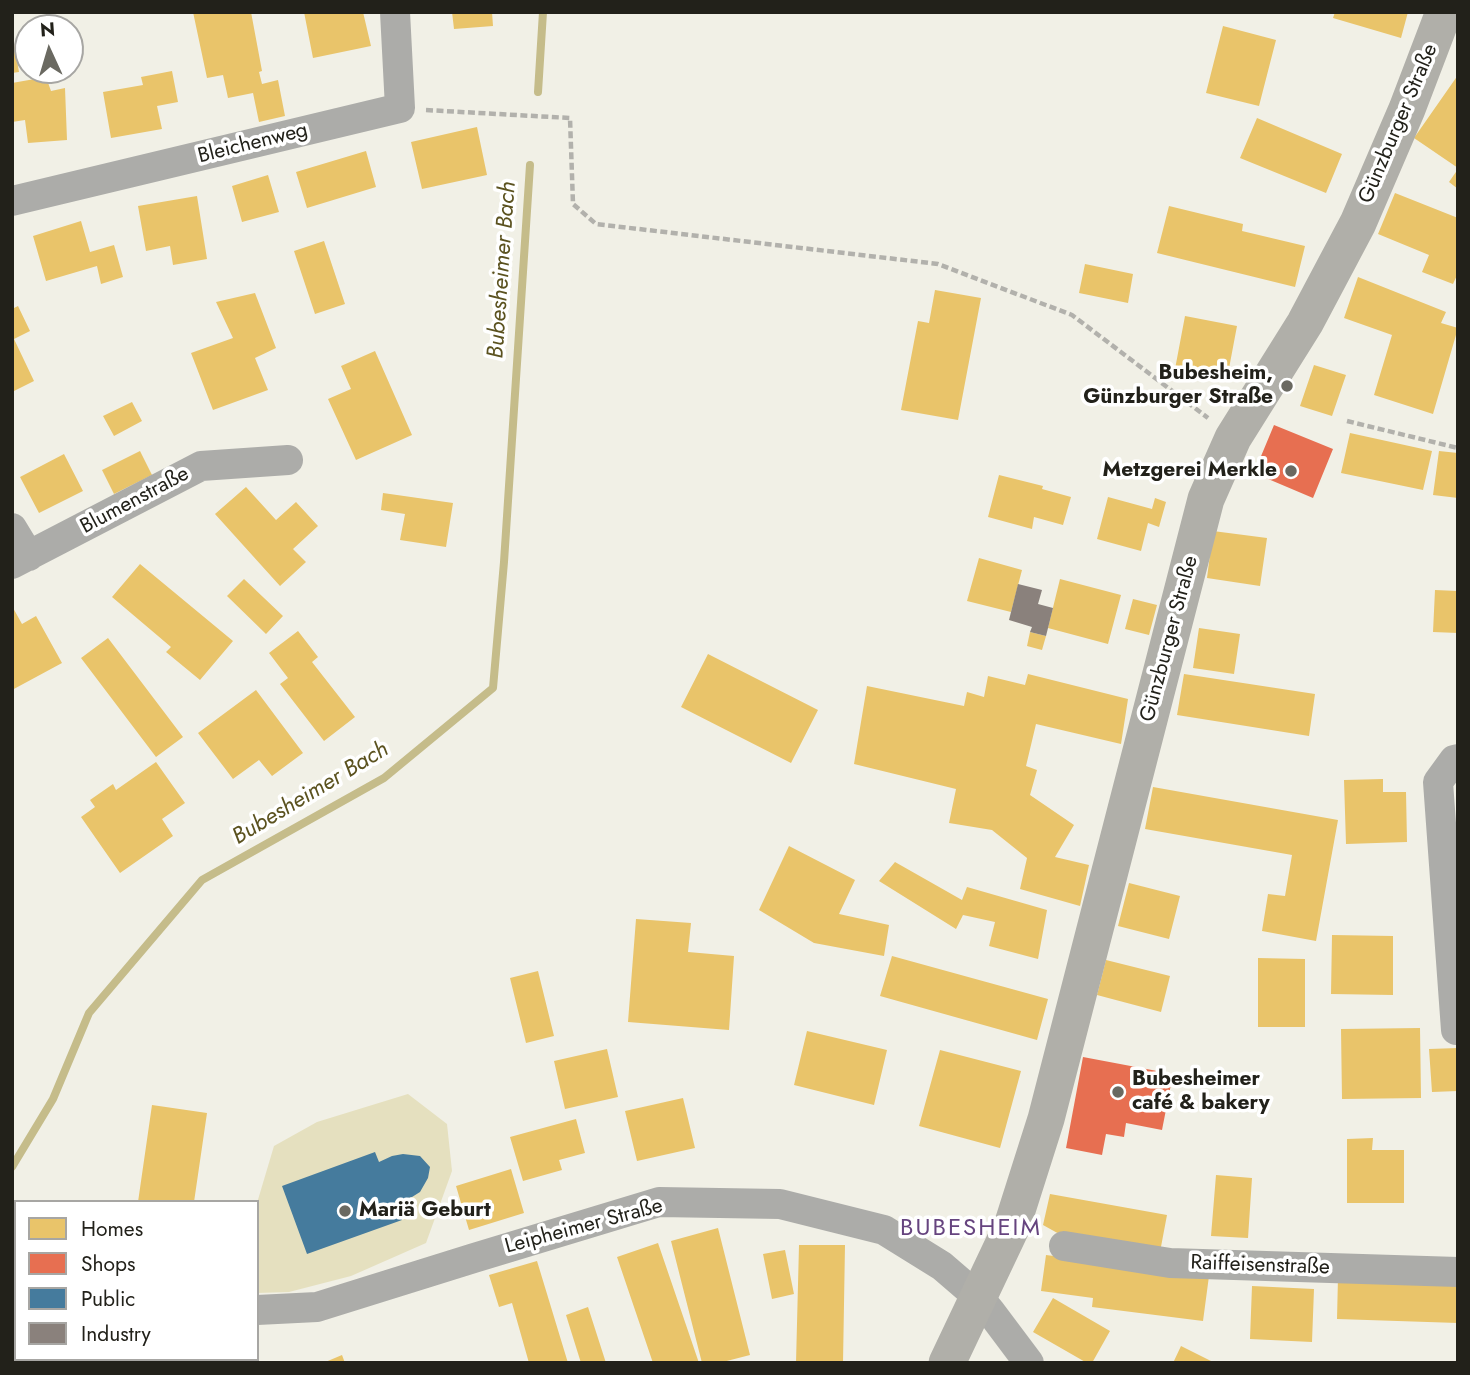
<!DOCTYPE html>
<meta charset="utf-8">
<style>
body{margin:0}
#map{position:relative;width:1470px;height:1375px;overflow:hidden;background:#f1f0e6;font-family:Jost,sans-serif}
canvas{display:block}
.frame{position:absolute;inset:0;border:14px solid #22211a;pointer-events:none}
.legend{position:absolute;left:14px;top:1200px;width:245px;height:161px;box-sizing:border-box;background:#fff;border:2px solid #a7a6a3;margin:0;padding:9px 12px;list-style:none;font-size:21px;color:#22211a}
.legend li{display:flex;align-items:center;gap:14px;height:35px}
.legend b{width:35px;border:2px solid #a7a6a3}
.north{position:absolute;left:14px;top:14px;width:70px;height:70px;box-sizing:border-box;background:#fff;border:2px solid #a7a6a3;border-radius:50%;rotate:356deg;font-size:19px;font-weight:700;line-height:28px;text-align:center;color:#22211a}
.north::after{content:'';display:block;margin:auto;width:24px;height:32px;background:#6a6961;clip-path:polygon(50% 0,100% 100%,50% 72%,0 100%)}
</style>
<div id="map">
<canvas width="1470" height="1375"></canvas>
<div class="frame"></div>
<ul class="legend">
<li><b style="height:19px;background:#e9c46a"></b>Homes</li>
<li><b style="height:19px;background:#e76f51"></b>Shops</li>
<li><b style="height:19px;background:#457b9d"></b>Public</li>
<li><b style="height:19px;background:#8a817c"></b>Industry</li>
</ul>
<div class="north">N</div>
</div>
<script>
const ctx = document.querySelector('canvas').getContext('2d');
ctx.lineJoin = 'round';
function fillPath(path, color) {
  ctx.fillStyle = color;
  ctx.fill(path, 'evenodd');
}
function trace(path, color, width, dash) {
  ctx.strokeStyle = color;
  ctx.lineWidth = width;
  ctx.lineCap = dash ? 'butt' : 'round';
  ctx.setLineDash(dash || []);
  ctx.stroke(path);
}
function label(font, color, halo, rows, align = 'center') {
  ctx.font = font + ' Jost,sans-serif';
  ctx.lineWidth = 7;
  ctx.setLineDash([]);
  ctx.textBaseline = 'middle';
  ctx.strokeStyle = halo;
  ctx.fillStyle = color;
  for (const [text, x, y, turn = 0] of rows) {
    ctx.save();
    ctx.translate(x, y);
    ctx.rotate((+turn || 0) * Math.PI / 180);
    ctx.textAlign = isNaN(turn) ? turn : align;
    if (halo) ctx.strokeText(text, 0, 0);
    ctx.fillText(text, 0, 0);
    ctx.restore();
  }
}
fillPath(new Path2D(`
 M408,1094l39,30 5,47 -26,72 -75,33 -62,16 -32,1v-90l17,-57 43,-24z`), '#e5e0bf');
fillPath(new Path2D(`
 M193,12h58l11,59 -3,1 3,12 16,-4 7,36 -26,6 -6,-29 -25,5 -5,-23 -16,3z
 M304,12h59l8,34 -58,12z
 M452,12h40l1,14 -39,3z
 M1335,12h73l-7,26 -68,-20z
 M1223,26l53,14 -17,66 -53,-13z
 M12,43h2l5,29 -7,1z
 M172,71l6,31 -21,4 5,23 -51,9 -8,-46 40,-7 -2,-8z
 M1458,75v93l-44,-30z
 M46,77l5,14 14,-3 2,52 -39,3 -3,-23 -13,2v-39z
 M1257,118l85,36 -16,39 -86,-35z
 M477,127l10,48 -65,14 -11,-47z
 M366,151l10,36 -69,21 -11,-36z
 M1458,169v20l-9,-7z
 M268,175l11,37 -37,10 -10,-36z
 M1395,193l63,25v55l-5,11 -31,-12 7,-17 -51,-21z
 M197,196l10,63 -34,6 -3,-19 -24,5 -8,-45z
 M1169,206l74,18 -1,7 63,15 -10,41 -138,-34z
 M81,221l9,31 24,-7 9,32 -22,7 -4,-18 -51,15 -13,-45z
 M324,241l21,63 -30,10 -21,-63z
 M1085,264l48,10 -5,29 -49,-10z
 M1358,277l88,35 -5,11 17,5 -25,86 -59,-19 18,-60 -48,-17z
 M935,290l46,8 -23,122 -57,-10 17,-89 11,2z
 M255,293l21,55 -21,10 13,32 -55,20 -22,-57 42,-15 -17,-36z
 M18,306l12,25 -16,8 20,42 -22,11v-83z
 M1185,316l52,10 -10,53 -52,-10z
 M375,351l37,84 -56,25 -28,-61 23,-10 -10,-23z
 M1314,365l32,10 -14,41 -32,-10z
 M132,402l10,19 -28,15 -11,-20z
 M1350,433l82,18 -9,39 -82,-17z
 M140,451l12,24 -38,19 -12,-24z
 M1439,451l19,2v45l-25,-3z
 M64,454l19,37 -44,22 -19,-36z
 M999,475l44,11 -1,3 29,8 -8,28 -29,-8 -2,12 -44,-12z
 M246,487l30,33 20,-18 22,24 -25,23 13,13 -26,24 -65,-72z
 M383,493l70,10 -7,44 -46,-7 5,-26 -24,-4z
 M1108,497l44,12 3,-11 11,4 -7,25 -11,-4 -7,28 -44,-12z
 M1213,531l54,7 -7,48 -53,-8z
 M979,558l43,12 -11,42 -44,-11z
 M140,564l93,77 -33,39 -34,-28 5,-5 -59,-50z
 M244,579l39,37 -17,18 -39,-38z
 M1060,579l61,16 -13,49 -60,-16z
 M1435,590l23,1v42l-25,-1z
 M1133,599l24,6 -8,30 -24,-6z
 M12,606l10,18 14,-8 26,47 -50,27z
 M1199,628l41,6 -6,40 -41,-6z
 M298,631l20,26 -6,5 43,55 -31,24 -44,-57 8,-6 -19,-25z
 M1030,632l16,4 -4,14 -15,-4z
 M108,638l75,99 -27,20 -75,-99z
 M708,654l110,56 -27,53 -110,-56z
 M1028,674l100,25 -7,45 -85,-20 -10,42 11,4 -7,25 44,30 -19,32 34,8 -9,41 -60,-17 7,-31 -35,-28 -43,-7 7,-34 -102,-25 13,-78 97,20 3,-14 17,5 4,-21 37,9z
 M1184,674l131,20 -6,42 -132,-21z
 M256,690l47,63 -31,23 -13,-16 -26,19 -35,-46z
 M156,762l29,41 -23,16 11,17 -53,37 -39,-56 14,-10 -5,-7 23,-16 3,6z
 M1383,779v13h23l1,50 -61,2 -2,-64z
 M1153,787l185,33 -22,121 -54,-10 6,-37 17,2 7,-41 -147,-26z
 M789,846l66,34 -16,34 50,11 -5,31 -70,-13 -55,-33z
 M895,862l67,38 5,-13 80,23 -9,49 -49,-13 6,-24 -32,-7 -7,14 -77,-48z
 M1129,883l51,13 -11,43 -51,-13z
 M636,919l55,4 -3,29 46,4 -5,74 -101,-8z
 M1332,935l61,1v59l-62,-1z
 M892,956l156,43 -11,41 -157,-44z
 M1258,958l47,1v68h-47z
 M1106,960l64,16 -9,36 -64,-17z
 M538,971l16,65 -28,7 -16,-65z
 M1420,1028l1,70 -79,1 -1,-70z
 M807,1031l80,19 -13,55 -80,-20z
 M1458,1048v43l-26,1 -3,-43z
 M607,1049l11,48 -53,12 -11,-48z
 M940,1050l81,21 -21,77 -81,-22z
 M683,1098l12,50 -58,13 -12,-50z
 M152,1105l55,8 -13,89h-56z
 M576,1119l9,34 -26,7 3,10 -39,11 -13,-44z
 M1373,1138l-1,12h32v53h-57v-64z
 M511,1169l13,44 -55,17 -13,-44z
 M1216,1175l36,3 -4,60 -37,-2z
 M1050,1194l117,21 -7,37 -99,-17 -18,-10z
 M718,1228l32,127 -31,8h-17l-31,-122z
 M658,1243l41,120h-46l-36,-106z
 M799,1245h46l-2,118h-47z
 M785,1250l9,44 -22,5 -9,-45z
 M1046,1255l163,21 -6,45 -111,-14 1,-9 -52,-7z
 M537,1261l31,102h-39l-17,-60 -13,4 -10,-32z
 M1338,1277l120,4v42l-121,-4z
 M1252,1286l62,3 -2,53 -62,-3z
 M1053,1298l57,33 -18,32h-5l-54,-31z
 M12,1301h4v26h-4z
 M588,1307l18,56h-25l-15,-48z
 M1181,1346l34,17h-42z
 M342,1355l3,8h-22z
 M42,1359h40v4h-40z`), '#e9c46a');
fillPath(new Path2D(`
 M1274,425l59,24 -20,49 -59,-25z
 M1083,1057l90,17 -11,56 -36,-7 -2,14 -18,-3 -4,21 -36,-7z`), '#e76f51');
fillPath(new Path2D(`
 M375,1152l4,10 13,-6 11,-2 17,2 10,11 -2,11 -8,14 -8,5 -17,4 7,19 -95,34 -25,-68z`), '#457b9d');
fillPath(new Path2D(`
 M1018,584l24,6 -4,14 15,4 -7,28 -16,-4 2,-5 -23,-7z`), '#8a817c');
trace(new Path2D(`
 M538,92l5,-80
 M12,1167l41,-68 36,-86 113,-133 182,-102 109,-90 11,-126 26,-397`), '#c5bc8a', 8);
trace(new Path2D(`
 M426,110l144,8 3,86 23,20 342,40 134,51 136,103
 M1347,421l111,27`), '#b2b1ac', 4.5, [7, 3.5]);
trace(new Path2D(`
 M12,201l388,-93 -5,-96
 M12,528l17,28
 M12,564l189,-98 87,-6
 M1456,1030l-18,-248 16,-22 4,-1
 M1064,1246l106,17 288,9
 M12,1263l4,1
 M257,1310l60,-3 157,-49 185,-56 121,2 104,26 58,36 36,31 12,14 39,52
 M142,1359l2,4
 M177,1363l2,-4`), '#acaca9', 30);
trace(new Path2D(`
 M947,1363l65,-137 34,-107 160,-620 27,-61 72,-115 53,-100 49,-114 37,-97`), '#b0afa9', 37);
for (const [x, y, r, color] of [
 [1287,386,7,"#6a6961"],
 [1291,471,7,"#6a6961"],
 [1118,1092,7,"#6a6961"],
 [345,1211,7,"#6a6961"]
]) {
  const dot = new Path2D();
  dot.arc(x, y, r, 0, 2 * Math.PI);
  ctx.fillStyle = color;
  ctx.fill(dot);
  trace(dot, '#fff', 2.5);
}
label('21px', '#22211a', '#fff', [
 ["Günzburger Straße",1399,124,-67],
 ["Bleichenweg",253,144,-14],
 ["Blumenstraße",135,501,-28],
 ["Günzburger Straße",1170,639,-75],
 ["Leipheimer Straße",584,1227,-15],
 ["Raiffeisenstraße",1260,1266,2]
]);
label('bold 21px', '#22211a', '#fff', [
 ["Bubesheim,",1273,374],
 ["Günzburger Straße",1273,398],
 ["Metzgerei Merkle",1277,471],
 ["Bubesheimer",1132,1080,"left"],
 ["café & bakery",1132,1104,"left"],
 ["Mariä Geburt",359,1211,"left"]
], 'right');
label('italic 23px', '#5b521f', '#fff', [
 ["Bubesheimer Bach",503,270,-86],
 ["Bubesheimer Bach",311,794,-31]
]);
ctx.letterSpacing = '2px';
label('24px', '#66447f', '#fff', [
 ["BUBESHEIM",971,1229]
]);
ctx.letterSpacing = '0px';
</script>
